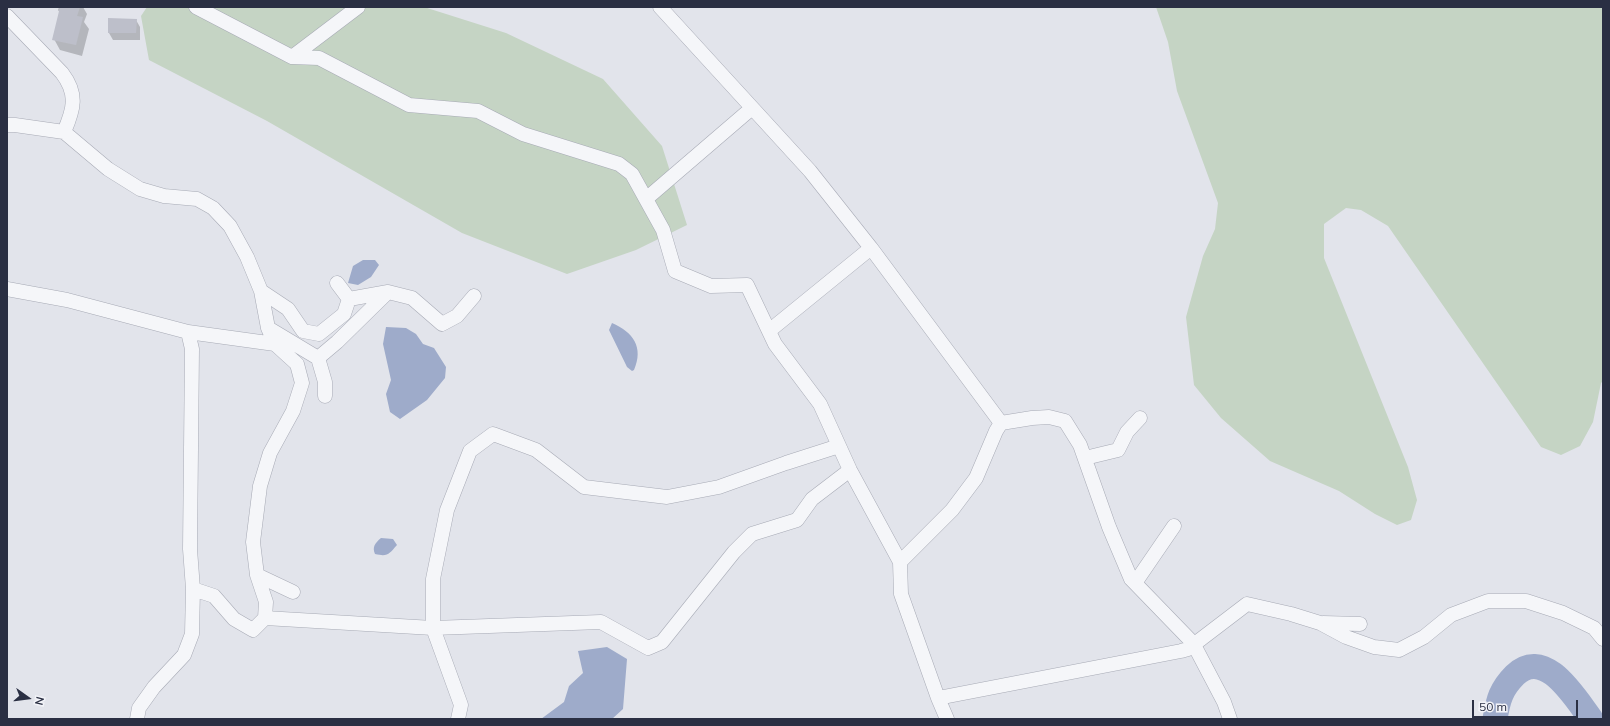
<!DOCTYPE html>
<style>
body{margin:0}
#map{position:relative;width:1610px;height:726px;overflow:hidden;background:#e2e4eb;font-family:Mulish,sans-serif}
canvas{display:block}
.frame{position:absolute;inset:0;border:8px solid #2a2f43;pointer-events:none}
.north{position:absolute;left:8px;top:678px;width:40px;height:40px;-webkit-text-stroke:3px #f2f3f8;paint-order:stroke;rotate:104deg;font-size:11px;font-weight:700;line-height:16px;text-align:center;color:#2a2f43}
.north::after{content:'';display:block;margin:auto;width:14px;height:18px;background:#2a2f43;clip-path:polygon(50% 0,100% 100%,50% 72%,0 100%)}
.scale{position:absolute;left:1472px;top:700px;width:106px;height:18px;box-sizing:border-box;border:2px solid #2a2f43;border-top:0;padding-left:5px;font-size:12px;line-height:14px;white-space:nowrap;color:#2a2f43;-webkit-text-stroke:3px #f2f3f8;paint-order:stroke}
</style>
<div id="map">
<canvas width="1610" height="726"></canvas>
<div class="frame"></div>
<div class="north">N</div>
<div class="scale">50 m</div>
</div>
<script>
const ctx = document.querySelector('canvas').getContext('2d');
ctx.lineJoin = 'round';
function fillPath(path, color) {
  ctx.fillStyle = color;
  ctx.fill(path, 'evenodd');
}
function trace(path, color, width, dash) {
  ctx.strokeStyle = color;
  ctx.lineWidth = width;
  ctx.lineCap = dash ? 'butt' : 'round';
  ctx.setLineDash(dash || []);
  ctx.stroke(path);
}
fillPath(new Path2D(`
 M147,7h277l82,26 97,46 59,67 25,79 -51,25 -69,24 -105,-41 -195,-112 -118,-61 -8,-44z
 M1156,7h447v374l-2,2 -8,39 -13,24 -19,9 -20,-8 -153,-221 -27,-16 -15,-2 -22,16v34l84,209 9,33 -6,20 -14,5 -22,-11 -36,-23 -69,-30 -49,-43 -27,-33 -8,-68 17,-61 12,-27 3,-26 -41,-112 -9,-49z`), '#c5d4c4');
fillPath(new Path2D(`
 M363,260h12l4,5 -8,12 -13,8 -10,-2 5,-17z
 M612,323c21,9 32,24 22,47l-2,1 -5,-4 -18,-37z
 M386,327l20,1 10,6 7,10 11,4 12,19 -1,11 -18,22 -27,19 -10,-7 -4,-18 5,-14 -8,-36z
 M381,538l12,1 4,6c-8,9 -9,12 -22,9 -3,-7 0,-11 6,-16z
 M607,647l20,12 -4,50 -11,10h-71l23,-17 5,-16 14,-13 -5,-22z`), '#9eabca');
fillPath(new Path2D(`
 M59,7h24l4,7 -3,8 5,7 -7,27 -22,-6 -6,-11 6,-26 -2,-3z
 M136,20l4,7v13h-27l-4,-7z`), '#0003');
trace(new Path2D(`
 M1495,719c3,-19 6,-30 20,-44 30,-29 60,23 76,44`), '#9eabca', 25);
fillPath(new Path2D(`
 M60,7h20l-3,9 6,1 -7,28 -24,-5z
 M108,18l29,1 -1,14h-28z`), '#bdbfca');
const minor = new Path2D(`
 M196,7l96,50 66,-50
 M660,7l150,164 61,77 130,175 -5,8 -20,47 -24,32 -52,52 1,32 37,104 9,21
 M7,16l55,57c16,21 12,36 2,59l44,37 32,20 24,7 33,3 16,9 17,18 17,31 14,34 7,37 7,16 22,20 5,19 -9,28 -23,42 -10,33 -7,56 4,33 9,27 -1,16 -12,12 -19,-11 -20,-23 -21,-7
 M292,57l27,1 90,47 69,6 45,23 96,30 13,10 31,56 12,41 36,15 36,-1 28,59 45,60 30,66 50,92
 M7,125h8l49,7
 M646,199l106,-91
 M337,283l12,16
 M7,289l60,11 121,32 4,17 -2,200 3,40 -1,45 -8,21 -30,32 -15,21 -2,11
 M261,291l27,18 15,22 16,3 25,-20 5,-15 39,-7
 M268,328l50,30
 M769,331l102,-83
 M188,332l87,12
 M325,396v-14l-7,-24 19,-16 51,-50 24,6 30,26 15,-8 17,-20
 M1001,423l31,-5 17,-1 16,4 15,24 29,82 22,52 62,64 31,59 6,17
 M1085,458l33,-8 9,-18 13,-14
 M257,575l36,17
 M1135,583l39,-57
 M265,618l168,10 168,-6 47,26 14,-6 72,-90 18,-18 45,-14 15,-21 38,-29
 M1323,623l37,1
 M938,698l243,-47 7,-2 59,-45 44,10 29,9 26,14 28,10 25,3 25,-13 27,-22 37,-14h38l37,12 31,15 9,11
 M458,719l3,-14 -28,-77v-49l14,-69 23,-59 23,-17 43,16 48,37 83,10 52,-10 67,-24 53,-17`);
trace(minor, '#a7aab5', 15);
trace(minor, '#f5f6f9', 14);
</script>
